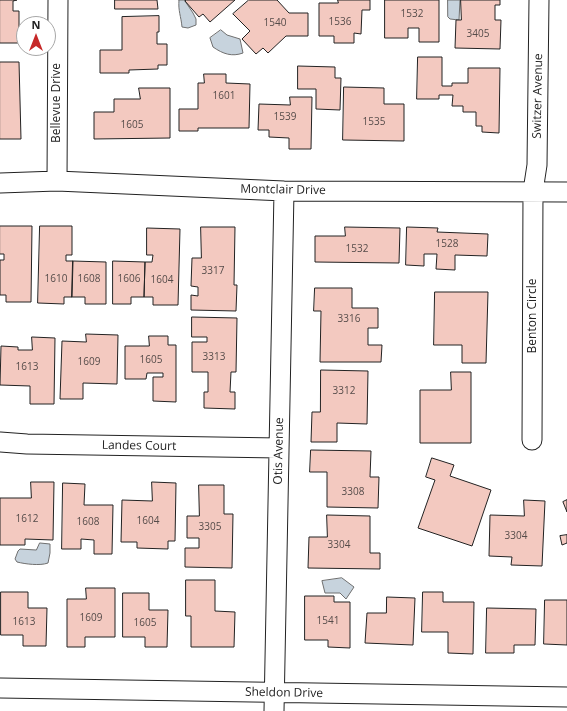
<!DOCTYPE html>
<style>
body{margin:0}
#map{position:relative;width:567px;height:711px;overflow:hidden;background:#fff;font-family:"Open Sans",sans-serif}
canvas{display:block}
.north{position:absolute;left:16px;top:16px;width:40px;height:40px;box-sizing:border-box;background:#fff;border:1px solid #a7a7a7;border-radius:50%;rotate:0deg;font-size:11px;font-weight:700;line-height:16px;text-align:center;color:#222}
.north::after{content:'';display:block;margin:auto;width:14px;height:18px;background:#c62828;clip-path:polygon(50% 0,100% 100%,50% 72%,0 100%)}
</style>
<div id="map">
<canvas width="567" height="711"></canvas>
<div class="north">N</div>
</div>
<script>
const ctx = document.querySelector('canvas').getContext('2d');
ctx.lineJoin = 'round';
function fillPath(path, color) {
  ctx.fillStyle = color;
  ctx.fill(path, 'evenodd');
}
function trace(path, color, width, dash) {
  ctx.strokeStyle = color;
  ctx.lineWidth = width;
  ctx.lineCap = dash ? 'butt' : 'round';
  ctx.setLineDash(dash || []);
  ctx.stroke(path);
}
function label(font, color, halo, rows, align = 'center') {
  ctx.font = font + ' "Open Sans",sans-serif';
  ctx.lineWidth = 3;
  ctx.setLineDash([]);
  ctx.textBaseline = 'middle';
  ctx.strokeStyle = halo;
  ctx.fillStyle = color;
  for (const [text, x, y, turn = 0] of rows) {
    ctx.save();
    ctx.translate(x, y);
    ctx.rotate((+turn || 0) * Math.PI / 180);
    ctx.textAlign = isNaN(turn) ? turn : align;
    if (halo) ctx.strokeText(text, 0, 0);
    ctx.fillText(text, 0, 0);
    ctx.restore();
  }
}
const water = new Path2D(`
 M179,0h7l-1,1 8,12 3,6v6l-8,3 -6,-1c-1,-11 -4,-16 -3,-27z
 M448,0h12l-1,20 -9,-1 -2,-2z
 M221,30l6,5 13,4 3,14c-11,4 -20,1 -30,-6l-3,-9z
 M40,543l10,1v9l-2,10c-8,3 -23,1 -31,-1l-2,-3 3,-8 2,-2 16,1z
 M342,578l12,9 -8,12 -6,-6h-15l-3,-12z`);
fillPath(water, '#c7d3dd');
trace(water, '#6f6f6f', 1);
const building = new Path2D(`
 M0,0h17l-4,1v10h6v32h-19z
 M115,0h42l1,9h-43z
 M187,0h48l-25,22 -7,-8 -4,3 -14,-16z
 M249,0h28l12,13h19v23h-22l-18,17 -5,-5 -7,6 -14,-15 8,-8 -17,-17z
 M338,0h32v10h-8l-1,24 -7,-1v10h-20v-7h-15v-33h19z
 M385,0h54v42h-20v-14h-11v10h-23z
 M461,0h39v5h-5v15h6l-1,29 -45,-1 1,-28h5z
 M159,16v16h-2v12h10v21h-9v4l-29,1v3h-29v-23h22v-33z
 M418,57h24v29h10v-3h16v-15h32l-1,65 -17,-1v-6h-6v-14h-13v-6h-11l1,-11h-14v4h-22z
 M0,62h19l2,77h-21z
 M298,66l37,1v11h6l-1,32 -24,-1v-20h-18z
 M204,74h22v9l24,1 -1,44h-51v3h-19v-22h19v-26h6z
 M344,87l40,1v16h20v37l-61,-1z
 M139,88h31v50l-76,1v-27h20v-13h26z
 M290,97h22l-1,52h-22v-11l-20,-1v-7h-11l1,-26 31,1z
 M0,226h32l-1,76h-25v-7h-6v-35h4v-6h-4z
 M40,226h32v29h-6v6h7l-1,36h-8v7l-26,-1z
 M201,227h34l-1,58h3l-1,26 -45,-1v-15l7,1v-9l-7,-1 1,-28h9z
 M345,227l55,1 -1,35 -84,-1v-26h30z
 M407,227l31,1 -1,4 51,2 -1,22 -32,-1v15l-19,-1 1,-15h-13v12l-18,-1z
 M147,228l33,1 -2,76h-25v-8h-9l1,-35h7l1,-7h-6z
 M73,261l33,1v42h-21v-7h-13z
 M113,261l32,1 -1,35h-13v7h-18z
 M315,288h37v20h26v20h-10v17h14l-1,17h-61l1,-51h-7z
 M435,292h53l-2,71h-24v-18h-28z
 M192,317l45,1 -1,54h-5l-1,20h5v17l-31,-1v-16h4v-20h-16v-30h15v-5h-15z
 M86,334l32,1 -1,49 -34,-1v16h-23l2,-58 24,1z
 M149,336h19v9h8v57l-23,-1v-24h10v-4h-16l-1,6h-21v-33h24z
 M32,337l23,1 -1,66h-24v-18l-30,-1 1,-39 17,1v3h14z
 M321,370l47,1 -1,53 -30,-1v19h-26l1,-30h8z
 M451,372h20v71h-51v-53h31z
 M311,450l60,1 -1,26h9l-1,31 -51,-1v-35h-17z
 M432,458l22,7 -4,11 41,14 -19,56 -54,-18 17,-48 -9,-3z
 M31,482h23l-1,58 -28,-1v6h-25v-47h31z
 M152,482l24,1 -1,58h-7v8l-31,-1v-6h-16l1,-42 30,1z
 M63,483l22,1 -1,21h29l-1,49h-18v-14l-13,-1v10h-19z
 M199,485h25v29h9l-1,54 -47,-1v-19h14v-10h-12v-22h12z
 M524,500l21,1 -3,65 -31,-1 1,-8 -23,-1 1,-41 34,1z
 M567,500v12l-4,-10z
 M327,515l43,1v37h10v16l-72,-1 1,-31h18z
 M567,535v8l-5,2 -2,-9z
 M186,580h29v31l20,1 -1,35h-43v-31h-5z
 M86,588h29v49h-30v10h-18v-48h19z
 M1,592h27v16h19l-1,38h-23v-11h-22z
 M423,592h20v10h31l-1,52 -25,-1v-21h-26z
 M123,593h26v17h19l-1,37h-22v-10h-22z
 M305,596h29v6h16v46l-22,-1v-7h-23z
 M387,597l28,1 -2,47 -48,-2 2,-30h19z
 M545,600h22v45l-23,-1z
 M487,608l49,1 -1,36h-21v8h-28z`);
fillPath(building, '#f3c9c0');
trace(building, '#222', 1);
const minor = new Path2D(`
 M57,181l1,-181
 M0,183l57,-2 227,10 283,1
 M532,440l1,-249 4,-26 2,-165
 M0,442l27,2 252,4
 M0,688l567,9
 M274,711l10,-520`);
trace(minor, '#222', 21);
trace(minor, '#fff', 19);
label('10px', '#564c4a', null, [
 ["1532",412,14],
 ["1536",340,22],
 ["1540",275,23],
 ["3405",478,34],
 ["1601",224,96],
 ["1539",285,117],
 ["1535",374,122],
 ["1605",132,125],
 ["1528",447,244],
 ["1532",357,249],
 ["3317",213,271],
 ["1610",56,279],
 ["1608",89,279],
 ["1606",129,279],
 ["1604",162,280],
 ["3316",349,319],
 ["3313",214,357],
 ["1605",151,360],
 ["1609",89,362],
 ["1613",27,367],
 ["3312",344,391],
 ["3308",353,492],
 ["1612",27,519],
 ["1604",148,521],
 ["1608",88,522],
 ["3305",210,527],
 ["3304",516,536],
 ["3304",339,545],
 ["1609",91,618],
 ["1541",328,621],
 ["1613",24,622],
 ["1605",145,623]
]);
label('12px', '#222', '#fff', [
 ["Switzer Avenue",538,96,-89],
 ["Bellevue Drive",57,103,-90],
 ["Montclair Drive",283,190,1],
 ["Benton Circle",533,316,-90],
 ["Landes Court",139,446,1],
 ["Otis Avenue",279,451,-89],
 ["Sheldon Drive",284,693,1]
]);
</script>
